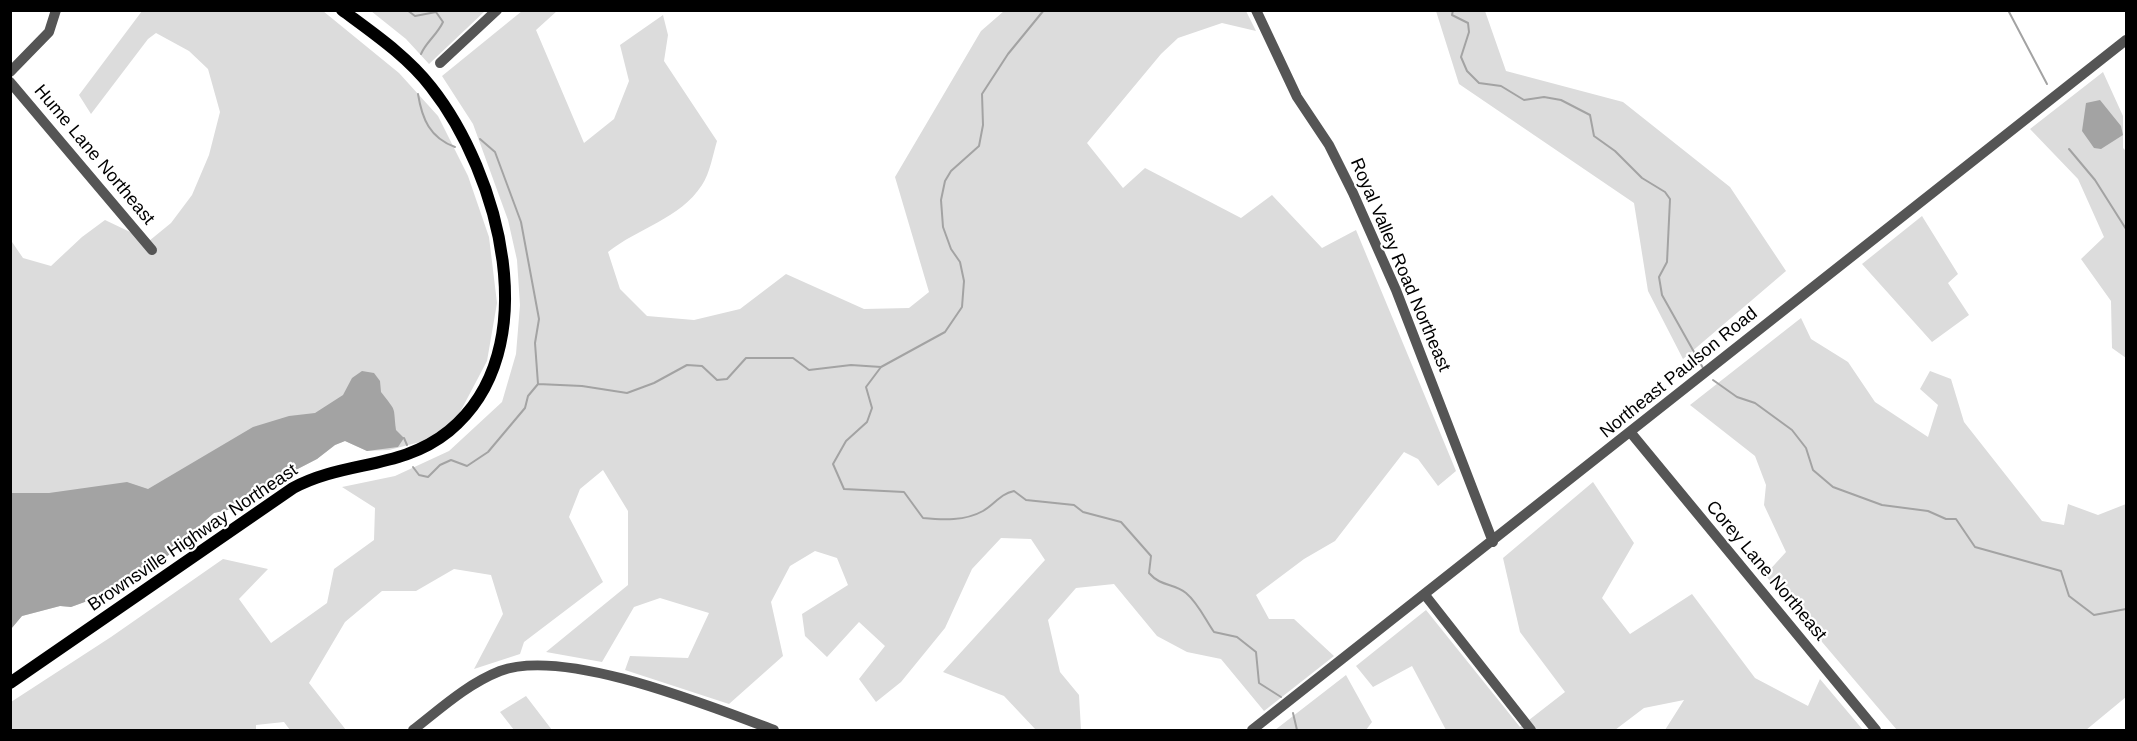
<!DOCTYPE html>
<style>
body{margin:0}
#map{position:relative;width:2137px;height:741px;overflow:hidden;background:#fff;font-family:Arial,sans-serif}
canvas{display:block}
.frame{position:absolute;inset:0;border:12px solid #000;pointer-events:none}
</style>
<div id="map">
<canvas width="2137" height="741"></canvas>
<div class="frame"></div>
</div>
<script>
const ctx = document.querySelector('canvas').getContext('2d');
ctx.lineJoin = 'round';
function fillPath(path, color) {
  ctx.fillStyle = color;
  ctx.fill(path, 'evenodd');
}
function trace(path, color, width, dash) {
  ctx.strokeStyle = color;
  ctx.lineWidth = width;
  ctx.lineCap = dash ? 'butt' : 'round';
  ctx.setLineDash(dash || []);
  ctx.stroke(path);
}
function label(font, color, halo, rows, align = 'center') {
  ctx.font = font + ' Arial,sans-serif';
  ctx.lineWidth = 4.5;
  ctx.setLineDash([]);
  ctx.textBaseline = 'middle';
  ctx.strokeStyle = halo;
  ctx.fillStyle = color;
  for (const [text, x, y, turn = 0] of rows) {
    ctx.save();
    ctx.translate(x, y);
    ctx.rotate((+turn || 0) * Math.PI / 180);
    ctx.textAlign = isNaN(turn) ? turn : align;
    if (halo) ctx.strokeText(text, 0, 0);
    ctx.fillText(text, 0, 0);
    ctx.restore();
  }
}
fillPath(new Path2D(`
 M142,11h181l76,62 39,43 30,60 21,61 8,66 -10,58 -29,55 -20,17 -14,8 -35,9 -22,1 -22,-10 -10,4 -18,14 -62,32 -9,10 -14,8 -18,4 -24,21 -9,12 -58,42 -52,19 -11,-1 -38,10 -11,13 -1,-390 13,19 28,8 31,-29 23,-17 44,21 22,-18 21,-28 17,-40 11,-43 -12,-43 -19,-18 -33,-18 -8,6 -57,75 -12,-19z
 M371,11h114l-56,53 -23,-25z
 M522,11h35l-21,19 48,113 30,-24 15,-38 -9,-36 43,-30 5,20 -4,26 53,80c-4,13 -7,32 -15,44 -22,34 -64,43 -94,67l12,37 27,27 47,4 46,-11 46,-35 78,35 45,-1 20,-16 -34,-115 86,-146 23,-20h242l10,20 -34,-8 -44,15 -17,16 -74,89 36,45 22,-20 96,50 31,-23 50,53 34,-18 100,241 -18,15 -20,-27 -14,-7 -69,89 -31,18 -48,36 13,24h25l40,37 -70,55 -43,-52 -34,-7 -30,-16 -43,-52 -38,4 -28,32 12,52 19,23 2,35h-45l-32,-34 -61,-24 102,-112 -14,-21 -30,-1 -29,31 -27,59 -44,54 -25,20 -17,-23 26,-33 -26,-24 -32,35 -22,-21 -3,-22 46,-29 -11,-27 -22,-7 -25,15 -19,36 12,54 -54,48 -104,-34 5,-14 58,2 21,-45 -49,-15 -26,9 -32,55 -56,-10 82,-67v-74l-25,-41 -23,19 -11,28 34,65 -79,60 -4,12 -46,15 29,-55 -12,-39 -37,-6 -38,22h-34l-37,31 -36,61 37,47h-56l-6,-8 -28,3v5h-245v-28l100,-65 112,-78 45,10 -29,30 32,44 56,-40 7,-34 40,-29 1,-32 -33,-21 53,-11 54,-25 53,-49 14,-48 4,-49 -3,-45 -9,-40 -35,-96 -31,-48z
 M1436,11h49l21,60 117,31 107,85 56,84 -103,88 -35,-68 -14,-88 -175,-119z
 M2103,72l20,44v32l3,3v207l-14,-10 -1,-47 -30,-42 23,-22 -26,-58 -48,-50z
 M1922,216l36,58 -10,9 21,32 -37,27 -70,-78z
 M1801,318l10,21 37,23 27,40 53,35 10,-32 -18,-16 10,-18 21,8 13,43 78,99 22,4 4,-21 30,11 28,-11v193l-40,33h-189l-132,-155 21,-23 -22,-47 2,-20 -11,-29 -65,-51z
 M1593,482l41,61 -32,55 28,36 62,-40 63,84 53,28 12,-27 43,51h-198l19,-30 -40,8 -29,22h-169l-34,-64 -39,21 -17,-21 70,-56 94,117 45,-35 -45,-60 -17,-74z
 M1346,675l26,47 -6,8h-91z
 M526,696l26,34h-38l-14,-18z`), '#dcdcdc');
fillPath(new Path2D(`
 M2100,100l21,26 2,9 -22,14 -7,-1 -12,-17 4,-28z
 M362,371l12,2 6,8 1,11c16,21 12,12 15,38l8,8 -6,9 -31,4 -22,-10 -10,4 -18,14 -62,32 -9,10 -14,8 -18,4 -24,21 -9,12 -58,42 -52,19 -11,-1 -38,10 -11,13v-136h38l78,-11 21,7 105,-62 36,-11 26,-3 28,-18 9,-17z`), '#a3a3a3');
trace(new Path2D(`
 M407,10l8,6 21,-4 7,10c-6,13 -17,20 -22,32
 M1453,10l-1,5 16,8 1,9 -8,25 6,14 12,12 22,3 23,14 20,-3 17,3 29,15 4,21 21,15 27,27 23,14 5,7 -3,63 -8,15 3,18 41,73
 M2008,10l39,74
 M418,94c4,25 12,44 37,53
 M480,139l15,13 26,70 18,97 -4,24 3,41
 M2069,149l26,31 31,49
 M881,367l-15,20 6,21 -5,14 -21,19 -13,23 11,25 60,3 19,26c20,2 42,3 60,-7 12,-7 17,-17 31,-20l12,9 48,5 9,7 38,10 30,34 -2,17c12,14 25,10 37,20 12,10 19,26 28,39l23,5 19,15 3,31 22,14
 M1713,380l24,17 18,6 37,27 14,18 7,22 20,17 49,18 46,6 18,8h10l19,28 86,24 8,25 25,19 32,-6
 M538,384l44,2 45,7 27,-10 33,-18 15,1 15,14 10,-1 19,-21h47l16,12 42,-5 30,2 64,-35 17,-25 2,-26 -4,-19 -9,-13 -8,-22 -2,-27 4,-19 6,-10 28,-25 4,-21 -1,-31 26,-40 36,-44
 M404,438l3,7
 M413,467l6,8 9,2 12,-12 11,-5 16,6 21,-14 37,-44 3,-12 10,-12
 M1293,713l4,17`), '#a3a3a3', 2);
trace(new Path2D(`
 M1256,10l41,87 32,48 24,48 43,97 97,252
 M440,63l57,-53
 M10,72l39,-40 7,-22
 M10,82l142,168
 M1631,433l245,297
 M1425,595l106,135
 M413,730c27,-21 54,-46 87,-59 65,-24 209,35 274,59
 M1252,730l874,-690`), '#555', 10);
trace(new Path2D(`
 M10,683l283,-195c52,-28 108,-18 156,-57 99,-81 50,-258 -18,-344 -24,-31 -58,-54 -89,-77`), '#000', 12);
label('18px', '#000', '#fff', [
 ["Hume Lane Northeast",94,155,50],
 ["Royal Valley Road Northeast",1400,265,67],
 ["Northeast Paulson Road",1679,373,-39],
 ["Brownsville Highway Northeast",193,538,-34],
 ["Corey Lane Northeast",1766,571,50]
]);
</script>
